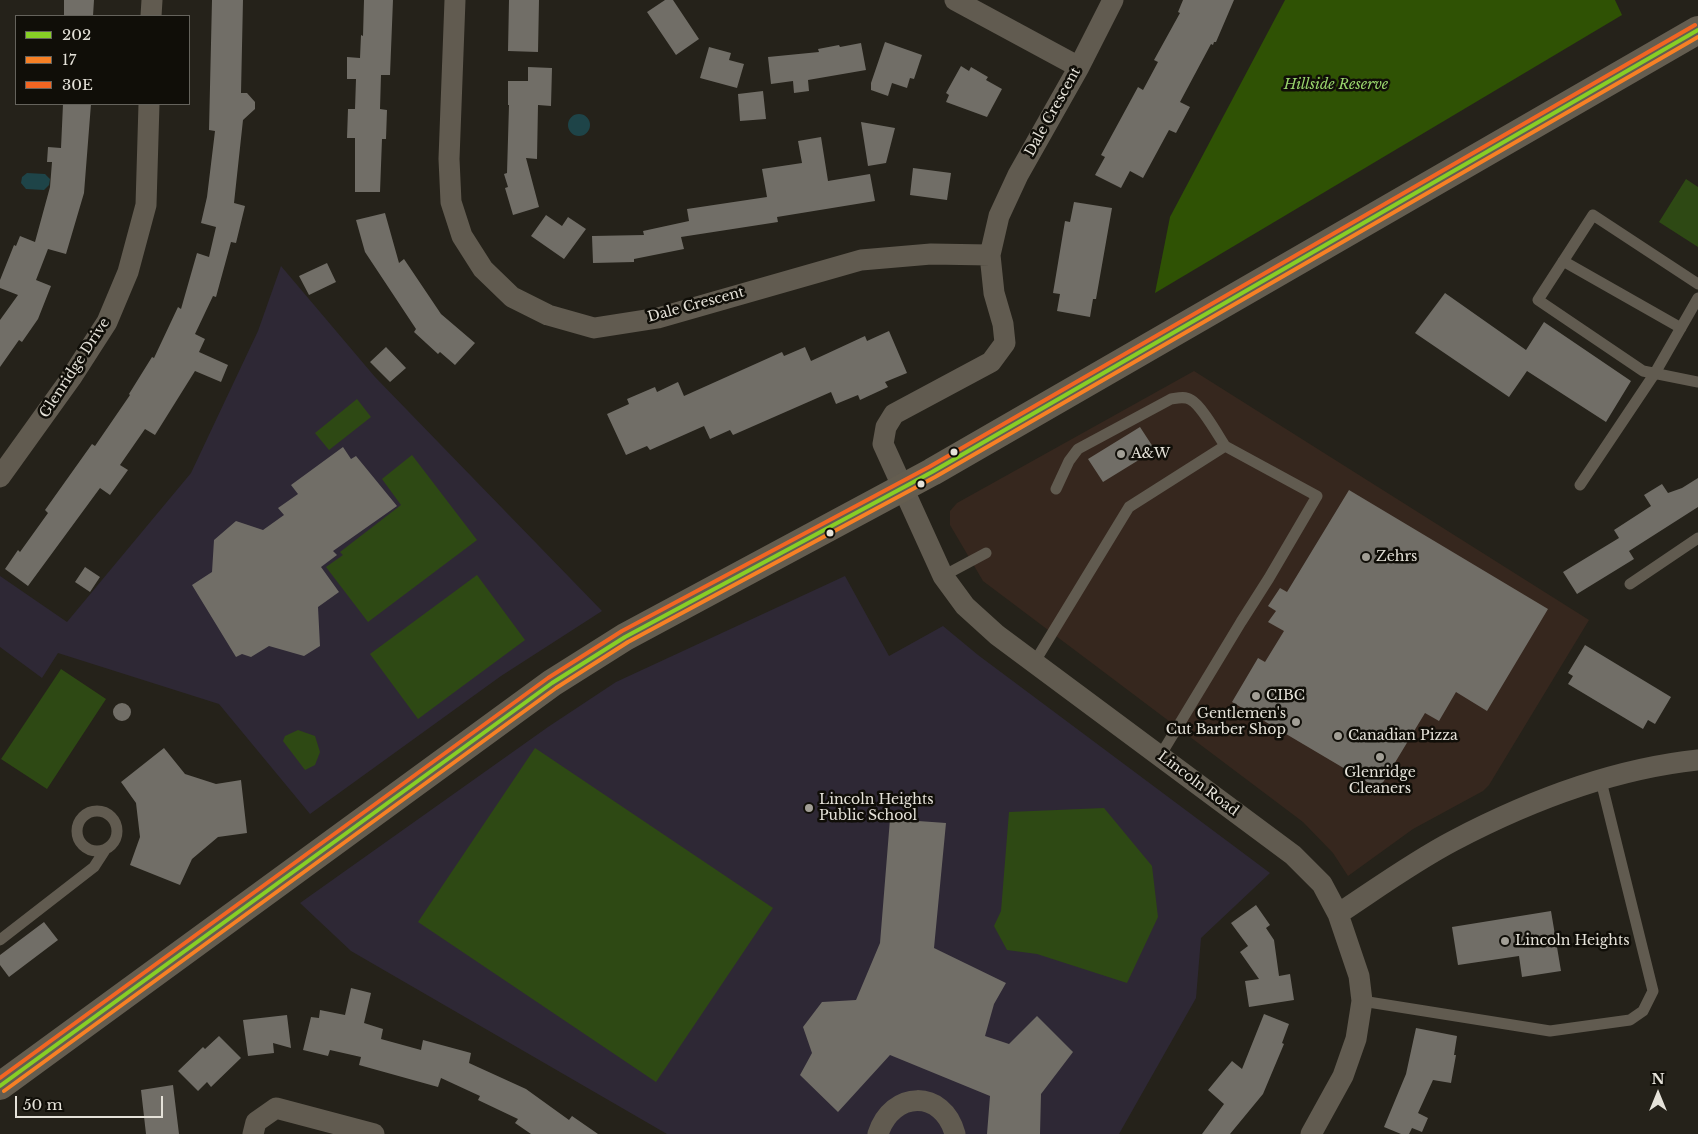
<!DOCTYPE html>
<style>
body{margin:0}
#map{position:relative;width:1698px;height:1134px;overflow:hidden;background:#25221a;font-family:"Libre Baskerville",serif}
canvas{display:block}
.legend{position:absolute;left:15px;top:15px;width:175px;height:90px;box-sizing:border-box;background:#100e08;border:1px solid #65635c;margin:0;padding:6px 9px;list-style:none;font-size:15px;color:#e5e2d9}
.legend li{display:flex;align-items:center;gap:10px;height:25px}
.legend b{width:25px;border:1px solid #65635c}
.north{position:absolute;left:1633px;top:1069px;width:50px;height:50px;-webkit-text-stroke:4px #100e08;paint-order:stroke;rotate:0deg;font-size:14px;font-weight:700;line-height:20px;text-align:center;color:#e5e2d9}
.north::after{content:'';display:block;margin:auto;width:18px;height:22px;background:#e5e2d9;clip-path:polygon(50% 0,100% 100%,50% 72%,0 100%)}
.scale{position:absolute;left:15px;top:1096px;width:148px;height:22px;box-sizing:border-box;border:2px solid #e5e2d9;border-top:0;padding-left:6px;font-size:15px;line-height:18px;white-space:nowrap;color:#e5e2d9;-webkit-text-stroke:4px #100e08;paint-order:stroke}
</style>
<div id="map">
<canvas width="1698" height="1134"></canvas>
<ul class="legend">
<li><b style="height:6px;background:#87cf25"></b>202</li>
<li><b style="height:6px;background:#f78025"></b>17</li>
<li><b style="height:6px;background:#f26522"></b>30E</li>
</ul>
<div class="north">N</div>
<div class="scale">50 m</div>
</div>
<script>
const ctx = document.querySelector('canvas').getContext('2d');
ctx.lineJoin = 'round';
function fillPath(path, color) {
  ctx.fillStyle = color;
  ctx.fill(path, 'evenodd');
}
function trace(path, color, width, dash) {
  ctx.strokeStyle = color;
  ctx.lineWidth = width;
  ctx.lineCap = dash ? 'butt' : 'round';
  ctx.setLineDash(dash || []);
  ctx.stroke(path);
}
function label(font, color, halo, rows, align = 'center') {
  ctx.font = font + ' "Libre Baskerville",serif';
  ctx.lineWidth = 5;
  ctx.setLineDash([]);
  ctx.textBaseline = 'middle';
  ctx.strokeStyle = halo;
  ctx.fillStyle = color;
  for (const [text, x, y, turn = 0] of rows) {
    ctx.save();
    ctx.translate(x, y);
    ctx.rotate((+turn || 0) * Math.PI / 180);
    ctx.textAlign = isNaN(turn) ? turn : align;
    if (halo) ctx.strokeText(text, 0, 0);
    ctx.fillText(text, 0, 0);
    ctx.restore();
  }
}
fillPath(new Path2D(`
 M1194,371l395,249 -100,165 -6,6 -70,38 -65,47 -15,-23 -30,-31 -320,-241 -33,-56v-14l7,-8z`), '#36271e');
fillPath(new Path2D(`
 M281,266l94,111 227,234 -101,65 -191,138 -91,-110 -161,-51 -16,25 -42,-31v-71l67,46 124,-149 67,-142z
 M845,576l44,80 54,-30 35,29 292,218 -69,65 -5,60 -77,136h-452l-316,-183 -51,-48 248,-176 68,-45z`), '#2e2835');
fillPath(new Path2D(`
 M1686,179l12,8v60l-39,-25z
 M357,399l14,18 -42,33 -14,-17z
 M412,455l65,85 -109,82 -42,-55 17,-12 -3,-3 61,-47 -19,-26z
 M477,575l48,65 -107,79 -48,-65z
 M61,669l45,30 -59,90 -46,-30z
 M298,730l17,6 5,16 -5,13 -10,5 -22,-29 2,-5z
 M535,748l238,160 -117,174 -238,-160z
 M1104,808l48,58 6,51 -31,66 -90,-29 -30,-4 -13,-24 7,-15 8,-99z`), '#2e4914');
fillPath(new Path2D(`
 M1285,0h330l7,15 -467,278 15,-76z`), '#2f5204');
fillPath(new Path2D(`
 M568 125a11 11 0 1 1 22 0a11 11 0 1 1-22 0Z
 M27,173l18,1 5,5 -1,6 -5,5 -18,-1 -5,-6 1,-6z`), '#1e4448');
fillPath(new Path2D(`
 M64,0h30l-1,16h-29z
 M212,0h31l-2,93h6l8,9v7l-12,11 -9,83 11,3 -9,37 -5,-1 -15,55 -3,-1 -18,38 10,5 -6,13 29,13 -7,17 -26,-11 -40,64 -10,-6 -25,36 8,5 -18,25 -10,-7 -72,98 -23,-17 13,-19 2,2 28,-39 -3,-3 47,-66 3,2 35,-51 -1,-1 23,-37 2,1 24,-51 3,2 16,-56 12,4 7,-30 -15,-4 6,-26 8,-66 -6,-1z
 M364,0h29l-3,75h-9l-1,34 7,1 -1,29h-4l-2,53h-25v-54h-8l1,-29h7l1,-30h-9v-22l13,1 1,-23 2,1z
 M509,0h30l-1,52 -30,-1z
 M665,0h8l26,39 -23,16 -29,-43z
 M1183,0h51l-18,42h-2l-1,3 -2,-1 -31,58 10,5 -14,26 -7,-3 -26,48 -13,-7 -9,17 -26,-13 10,-18 -4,-2 37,-68 5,3 15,-28 -4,-2 26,-47 -2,-1z
 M885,42l37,13 -8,24 -4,-1 -3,10 -15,-5 -4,13 -17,-6v-7z
 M861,43l5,27 -58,10 1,11 -15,2 -1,-12 -22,3 -3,-27 51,-5 -1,-3 21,-4 1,2z
 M709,47l22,6 -2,7 15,4 -7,24 -37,-10z
 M961,66l8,5 2,-4 17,10 -2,3 16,9 -15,28 -41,-15 3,-7 -3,-2z
 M528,67l24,1 -1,38 -13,-1 -1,54 -11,-1 13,49 -26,8 -8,-27 3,-1 -4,-13 3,-1 2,-68h-1v-24h20z
 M763,91l3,28 -26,2 -2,-27z
 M63,104h28l-7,89 -18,61 -18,-5 -12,31 15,6 -13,33 -16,23 -3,-2 -19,27v-47l18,-25 -18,-7v-8l14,-35 2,1 4,-10 15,6 15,-55 2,-25h-5l1,-15 13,1z
 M861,122l34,6 -9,35 -18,3z
 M821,137l7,44 42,-7 5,27 -98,16 1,5 -97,15 3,12 -50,10v3l-41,1 -1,-27 52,-1 -1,-4 46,-10 -2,-12 80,-12 -5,-28 40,-6 -4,-22z
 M913,168l38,5 -4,27 -37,-5z
 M1074,202l38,6 -16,91h-3l-3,18 -33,-6 3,-17 -7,-1 12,-72 5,1z
 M385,213l14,50 5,-4 37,55 34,29 -20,22 -15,-13 -2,2 -24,-22 2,-3 -51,-77 -9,-32z
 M546,215l16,11 6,-9 18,12 -22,30 -33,-23z
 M327,263l9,19 -27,13 -10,-19z
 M1445,293l81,57 18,-28 87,59 -25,41 -79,-51 -18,26 -94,-64z
 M889,331l18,42 -22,9 3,5 -28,13 -2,-5 -22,9 -5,-12 -98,43 -3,-5 -20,9 -6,-13 -54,24 -3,-4 -21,9 -19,-41 22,-10 -2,-5 28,-12 2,5 21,-10 6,14 98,-44 2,4 21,-9 6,14 54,-25 2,5z
 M386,347l20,21 -16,14 -20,-20z
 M1140,427l15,23 -52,32 -15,-23z
 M343,447l8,12 5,-3 41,50 -64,45 4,4 -16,12 18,25 -21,15 2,39 -16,10 -35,-10 -18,11 -9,-3 -6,3 -44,-72 20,-13 2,-32 22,-19 27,9 21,-15 -6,-7 20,-14 -7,-9z
 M1698,478v29l-69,44 5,8 -57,35 -14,-22 56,-34 -5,-8 37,-24 -7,-11 18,-11 6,9 14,-5z
 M1349,490l199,119 -61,102 -31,-19 -17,29 -14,-8 -46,76 -147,-87 26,-44 7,4 19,-31 -16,-9 8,-11 -8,-5 12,-18 7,4z
 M85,567l15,10 -10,15 -15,-10z
 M1585,645l86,52 -16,27 -7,-4 -5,9 -75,-45 5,-8 -5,-3z
 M113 712a9 9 0 1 1 18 0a9 9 0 1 1-18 0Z
 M164,748l21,26 31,10 25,-4 6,53 -29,4 -26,22 -12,26 -50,-20 10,-28 -4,-34 -15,-21z
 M890,819l56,4 -12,125 72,35 -12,21 -9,32 24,8 28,-28 36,36 -32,42 -1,40h-53l3,-38 -100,-41 -52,57 -38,-37 12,-22 -9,-26 19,-25 34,-2 24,-57z
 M1256,905l14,20 -4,3 8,12 5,36 11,-2 4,26 -45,7 -4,-26 14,-2 -19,-27 8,-6 -17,-23z
 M1551,911l10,60 -39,6 -3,-21 -61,9 -6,-38z
 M44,922l14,18 -49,37 -9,-12v-10z
 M351,988l20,5 -7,30 19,6 -2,10 40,11 2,-10 48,13 -2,10 57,26 43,31 3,-4 26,18h-67l-16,-11 3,-4 -40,-19 2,-4 -39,-18 -3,9 -79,-22 2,-8 -31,-7 -2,6 -25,-6 8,-33 8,1 1,-8 25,5z
 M1264,1014l25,10 -7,19 2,1 -21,50 -33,40h-28l22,-30 -16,-14 24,-29 10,8z
 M287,1015l4,33 -18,-5 1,10 -26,3 -5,-36z
 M1416,1028l41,8 -3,19h2l-5,28 -18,-3 -15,33 10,5 -6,14 -10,-4 -3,6h-8l-17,-7 22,-53z
 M219,1036l22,22 -30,29 -4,-5 -9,9 -20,-20 25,-24 2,2z
 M173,1085l6,49h-33l-5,-44z`), '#716e67');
trace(new Path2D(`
 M1563,261l118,67
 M1698,284l-105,-69 -55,85 105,71 55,11
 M1580,485l75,-112 43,-75
 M1056,489l13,-28 9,-12 93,-50c7,-1 14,-3 20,1 10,5 27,35 34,46
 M943,576l43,-23
 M1630,584l68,-46
 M1034,663l95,-156 96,-61 92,50 -48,82 -28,44 -81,134
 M77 831a20 20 0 1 1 40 0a20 20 0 1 1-40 0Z
 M0,940l94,-73 11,-17
 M1362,1001l188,30 80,-11 13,-9 10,-20 -52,-210`), '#615b50', 11);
trace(new Path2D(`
 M455,0l-6,159 2,43 11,34 21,33 29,28 36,18 46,13 64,-10 203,-58 70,-6 59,1
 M955,0l124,67
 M1113,0l-34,67 -61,108 -19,41 -9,39 4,38 9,31 2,19 -14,19 -97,52 -8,13 -3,17 60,132 22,30 32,29 296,220 29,29 16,30 21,62 3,25 -6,38 -13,37 -32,58
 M151,16l1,-16
 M0,477l71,-99 36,-56 21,-50 18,-67 3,-101
 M1338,914c38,-25 75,-52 115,-73 76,-40 160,-72 245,-81
 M253,1134l3,-12 20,-14 98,26
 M878,1134c14,-44 65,-45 77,0`), '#615b50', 21);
trace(new Path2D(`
 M0,1086l552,-403 73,-46 307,-165 766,-442`), '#645d50', 28);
trace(new Path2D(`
 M0,1086l552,-403 73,-46 307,-165 766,-442`), '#87cf25', 4);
trace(new Path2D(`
 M4,1091l552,-403 72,-46 307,-165 763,-440`), '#f78025', 4);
trace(new Path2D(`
 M0,1078l548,-400 74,-47 307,-164 766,-442`), '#f26522', 4);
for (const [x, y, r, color] of [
 [954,452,4.5,"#e5e2d9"],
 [1121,454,5,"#a29f96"],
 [921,484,4.5,"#e5e2d9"],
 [830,533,4.5,"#e5e2d9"],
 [1366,557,5,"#a29f96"],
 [1256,696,5,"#a29f96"],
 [1296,722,5,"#a29f96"],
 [1338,736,5,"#a29f96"],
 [1380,757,5,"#a29f96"],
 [809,808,5,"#a29f96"],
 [1505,941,5,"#a29f96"]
]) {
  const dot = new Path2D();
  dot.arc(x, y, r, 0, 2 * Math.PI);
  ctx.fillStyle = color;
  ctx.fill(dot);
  trace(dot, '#100e08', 2);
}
label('italic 14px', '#99d56d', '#100e08', [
 ["Hillside Reserve",1336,85]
]);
label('14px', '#e5e2d9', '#100e08', [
 ["Dale Crescent",1053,112,-61],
 ["Dale Crescent",696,305,-15],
 ["Glenridge Drive",75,368,-57],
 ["Lincoln Road",1198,784,37]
]);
label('14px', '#e5e2d9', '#100e08', [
 ["A&W",1131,454],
 ["Zehrs",1376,557],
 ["CIBC",1266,696],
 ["Gentlemen's",1286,714,"right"],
 ["Cut Barber Shop",1286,730,"right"],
 ["Canadian Pizza",1348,736],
 ["Glenridge",1380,773,"center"],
 ["Cleaners",1380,789,"center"],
 ["Lincoln Heights",819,800],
 ["Public School",819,816],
 ["Lincoln Heights",1515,941]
], 'left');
</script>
